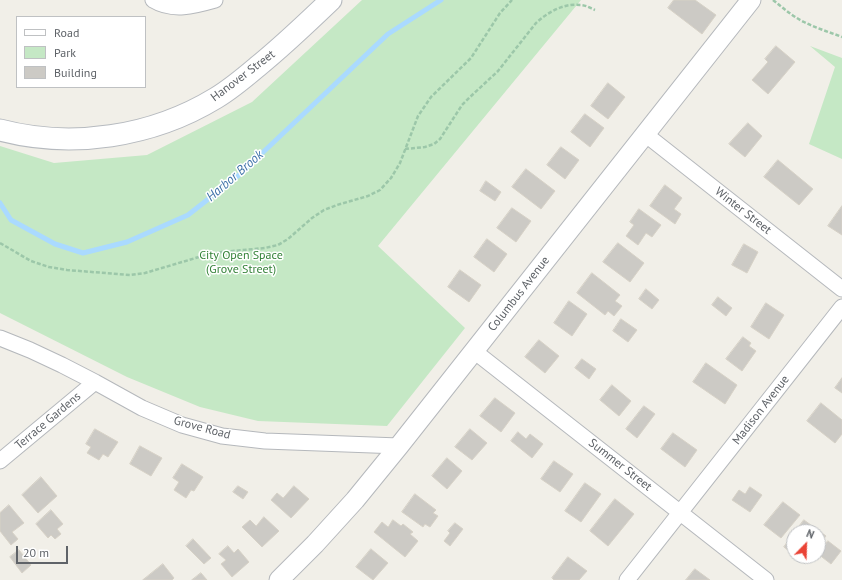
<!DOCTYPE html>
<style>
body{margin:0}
#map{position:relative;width:842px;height:580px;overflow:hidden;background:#f1efe8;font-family:"PT Sans",sans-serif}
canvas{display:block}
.legend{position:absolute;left:16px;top:16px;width:130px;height:72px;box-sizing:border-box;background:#fff;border:1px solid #bfc1c3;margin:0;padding:5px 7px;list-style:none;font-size:12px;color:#5f6368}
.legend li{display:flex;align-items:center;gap:8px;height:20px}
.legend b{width:20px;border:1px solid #bfc1c3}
.north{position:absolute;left:786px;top:524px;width:40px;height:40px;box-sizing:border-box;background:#fff;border:1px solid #bfc1c3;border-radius:50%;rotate:23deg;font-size:11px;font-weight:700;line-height:16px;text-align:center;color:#5f6368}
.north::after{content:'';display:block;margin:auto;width:14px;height:18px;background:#ea4335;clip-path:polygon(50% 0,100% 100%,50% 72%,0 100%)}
.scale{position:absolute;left:16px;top:546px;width:52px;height:18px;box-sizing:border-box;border:2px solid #5f6368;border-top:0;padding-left:5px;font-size:12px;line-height:14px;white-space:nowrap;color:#5f6368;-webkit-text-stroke:3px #fff;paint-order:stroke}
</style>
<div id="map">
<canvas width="842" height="580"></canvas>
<ul class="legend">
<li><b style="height:5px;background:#fff"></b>Road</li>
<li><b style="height:11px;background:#c5e8c5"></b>Park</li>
<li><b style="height:11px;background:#cccac5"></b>Building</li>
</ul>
<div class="north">N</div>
<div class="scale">20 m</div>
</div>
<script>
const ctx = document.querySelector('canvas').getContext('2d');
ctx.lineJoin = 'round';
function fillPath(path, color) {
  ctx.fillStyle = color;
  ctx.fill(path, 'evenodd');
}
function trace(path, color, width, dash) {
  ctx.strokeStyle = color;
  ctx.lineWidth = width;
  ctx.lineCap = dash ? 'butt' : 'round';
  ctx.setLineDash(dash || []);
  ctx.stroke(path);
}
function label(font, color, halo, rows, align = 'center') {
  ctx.font = font + ' "PT Sans",sans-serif';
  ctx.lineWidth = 3;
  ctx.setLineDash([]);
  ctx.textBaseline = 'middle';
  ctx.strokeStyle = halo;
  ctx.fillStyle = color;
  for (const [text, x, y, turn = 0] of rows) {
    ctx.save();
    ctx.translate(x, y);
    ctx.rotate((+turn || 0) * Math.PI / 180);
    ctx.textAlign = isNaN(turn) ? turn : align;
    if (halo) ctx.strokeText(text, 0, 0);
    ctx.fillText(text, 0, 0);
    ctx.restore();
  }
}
fillPath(new Path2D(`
 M362,0h219l-203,246 87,82 -78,98 -129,-5 -58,-14 -73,-30 -127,-64v-167l54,17 93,-8 105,-53z
 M810,46l32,12v101l-33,-15 26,-77z`), '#c5e8c5');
trace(new Path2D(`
 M0,203l11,17 44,24 28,9 44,-11 61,-27 51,-40 149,-141 53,-34`), '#aadaff', 5);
const building = new Path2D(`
 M674,0h21l21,15 -14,19 -34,-26z
 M776,46l19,16 -27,32 -16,-14 16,-18 -3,-3z
 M608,83l17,14 -17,22 -17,-13z
 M585,114l19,14 -14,19 -19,-15z
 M748,123l14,13 -17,21 -16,-13z
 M561,147l18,13 -14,19 -18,-14z
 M778,160l35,29 -14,16 -35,-28z
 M526,169l29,22 -14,18 -29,-22z
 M486,181l15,11 -6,9 -15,-10z
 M665,185l17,13 -8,11 7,5 -6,10 -25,-18z
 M842,206v29l-14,-9z
 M512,208l19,13 -15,21 -19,-14z
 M639,209l22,16 -9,12 -6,-4 -8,12 -12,-9 8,-11 -4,-3z
 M487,239l20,15 -13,18 -20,-15z
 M618,243l26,20 -14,19 -27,-20z
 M744,244l14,8 -11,21 -15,-8z
 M460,270l21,15 -12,17 -21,-15z
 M592,273l28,22 -5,6 7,5 -8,10 -6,-5 -3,4 -28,-22z
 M646,289l13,11 -7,9 -13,-10z
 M718,297l14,11 -6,8 -14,-11z
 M569,301l18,13 -15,22 -18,-13z
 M766,303l18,12 -15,24 -18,-12z
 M621,319l16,11 -9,12 -15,-11z
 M743,337l8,6 -2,3 7,5 -14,20 -16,-12z
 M539,340l20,16 -14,17 -20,-16z
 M582,359l14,10 -7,10 -14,-11z
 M706,363l31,22 -12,19 -32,-22z
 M842,378v15l-7,-5z
 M612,385l19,16 -12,15 -19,-16z
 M495,398l20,15 -14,19 -21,-16z
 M821,403l21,17v14l-7,9 -28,-22z
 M644,406l11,8 -18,24 -11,-9z
 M95,429l23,13 -10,15 -5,-3 -4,6 -12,-7 4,-6 -5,-3z
 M470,429l17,14 -15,17 -17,-13z
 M518,432l8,7 4,-5 13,10 -11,14 -21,-17z
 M673,433l24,17 -12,17 -24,-18z
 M140,446l22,12 -11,18 -21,-12z
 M447,458l15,13 -15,18 -15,-13z
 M554,461l19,13 -13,18 -19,-13z
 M182,464l21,13 -9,14 -3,-1 -5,8 -12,-8 5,-8 -6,-4z
 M41,477l16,19 -19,17 -16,-18z
 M585,483l16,11 -20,28 -16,-11z
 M238,486l10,6 -5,7 -10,-7z
 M294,486l15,13 -18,19 -20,-18 6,-7 6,5z
 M750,487l12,8 -12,17 -18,-12 7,-10 6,4z
 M415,494l21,16 -3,3 5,3 -8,11 -5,-3 -2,3 -21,-15z
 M615,499l19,15 -26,32 -18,-15z
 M783,502l17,13 -19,23 -17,-13z
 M9,505l15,18 -12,9 6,7 -7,6 -11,-14v-18z
 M51,510l12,14 -6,5 4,5 -6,5 -4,-4 -3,3 -12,-14z
 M264,517l15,14 -17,16 -20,-20 8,-7 6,6z
 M393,520l8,6 2,-2 10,8 -3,2 8,7 -13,16 -31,-25 8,-10 6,5z
 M804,520l22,16 -8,10v-14h-23z
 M455,523l8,6 -13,17 -6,-5 6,-8 -2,-2z
 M794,534v21l-10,-8z
 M193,539l18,19 -7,6 -18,-18z
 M828,541l13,10 -10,13 -13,-10z
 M228,546l6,7 4,-4 11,13 -17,15 -11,-13 5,-4 -7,-6z
 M371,549l17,14 -15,17 -17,-13z
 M19,550l12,15 -9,8 -12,-16z
 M796,556h14l-5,7z
 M568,557l19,14 -8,9h-25l-2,-2z
 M163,564l11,14 -2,2h-29z
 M695,569l15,11h-24z
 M201,573l6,7h-15z`);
fillPath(building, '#cccac5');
trace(building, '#d6d1c6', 1);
const minor = new Path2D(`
 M153,0c20,12 41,6 62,0
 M645,134l197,155
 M0,338l30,12 32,15 33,17 47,26 40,17 40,11 43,5 134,5
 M474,351l292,229
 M0,461l95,-79
 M627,580l215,-273`);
const tertiary = new Path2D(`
 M279,580l36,-36 40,-44 44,-54 352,-446`);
const secondary = new Path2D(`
 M0,130c72,19 152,7 216,-32 15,-9 28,-20 41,-31 26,-21 50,-44 74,-67`);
trace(minor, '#b5b8bc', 17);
trace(tertiary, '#b5b8bc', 21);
trace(secondary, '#b6babf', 23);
trace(new Path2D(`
 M773,0c10,8 19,16 31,22 12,6 25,10 38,15
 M405,149l20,-2 9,-3 6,-5 22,-34 8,-8 28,-26 38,-48c12,-11 28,-20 44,-18 6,0 10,3 15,5
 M0,243l31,18 18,6 18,3 63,5 15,-2 54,-16 23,-5 43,-4 13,-3 10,-6 24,-21 12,-8 13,-5 31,-9 12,-6 11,-12 9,-15 18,-47 13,-19 40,-39 29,-45 12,-13`), '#9cc7a9', 2.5, [4, 2]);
trace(minor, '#fff', 15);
trace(tertiary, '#fff', 19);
trace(secondary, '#fff', 21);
label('12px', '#5f6368', '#fff', [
 ["Hanover Street",243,76,-37],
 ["Winter Street",743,211,38],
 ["Columbus Avenue",519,294,-52],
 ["Madison Avenue",761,410,-52],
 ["Terrace Gardens",48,421,-40],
 ["Grove Road",202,428,15],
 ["Summer Street",620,465,38]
]);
label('12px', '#348238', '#fff', [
 ["City Open Space",241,256],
 ["(Grove Street)",241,270]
]);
label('italic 13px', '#4174aa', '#fff', [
 ["Harbor Brook",235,176,-41]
]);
</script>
